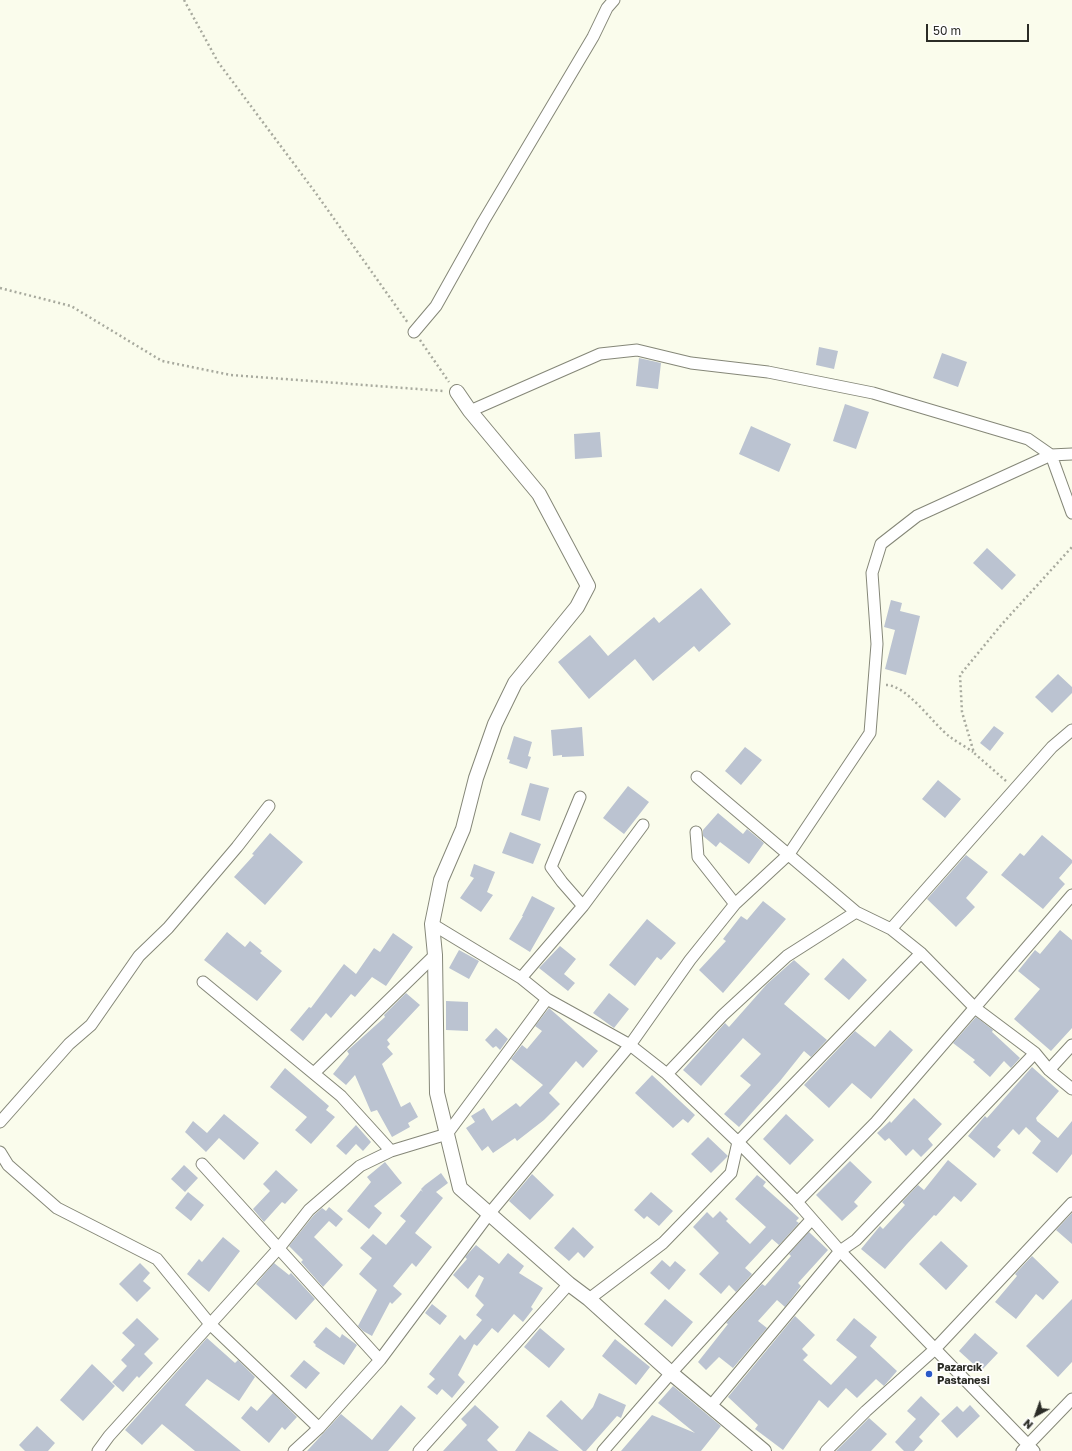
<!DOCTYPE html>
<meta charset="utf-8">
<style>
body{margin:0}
#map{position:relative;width:1072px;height:1451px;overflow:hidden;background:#fafcec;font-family:"Golos Text",sans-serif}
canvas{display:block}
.north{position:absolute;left:1016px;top:1395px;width:40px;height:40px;-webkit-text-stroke:3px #fff;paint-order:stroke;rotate:221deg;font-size:11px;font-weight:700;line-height:16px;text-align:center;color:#2b2c26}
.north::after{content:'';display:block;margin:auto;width:14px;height:18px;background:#2b2c26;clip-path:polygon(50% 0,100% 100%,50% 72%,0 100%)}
.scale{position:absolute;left:926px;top:24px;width:103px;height:18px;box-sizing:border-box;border:2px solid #2b2c26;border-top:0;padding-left:5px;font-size:12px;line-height:14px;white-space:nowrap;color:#2b2c26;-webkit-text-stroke:3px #fff;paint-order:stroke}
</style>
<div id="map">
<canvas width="1072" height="1451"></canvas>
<div class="north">N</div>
<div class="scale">50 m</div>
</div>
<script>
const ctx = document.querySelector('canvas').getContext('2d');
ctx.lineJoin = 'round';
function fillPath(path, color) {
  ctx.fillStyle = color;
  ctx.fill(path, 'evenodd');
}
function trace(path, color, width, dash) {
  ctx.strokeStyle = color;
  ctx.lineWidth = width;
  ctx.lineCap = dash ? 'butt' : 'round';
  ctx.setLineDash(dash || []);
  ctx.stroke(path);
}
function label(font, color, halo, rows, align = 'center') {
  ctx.font = font + ' "Golos Text",sans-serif';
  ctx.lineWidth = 3.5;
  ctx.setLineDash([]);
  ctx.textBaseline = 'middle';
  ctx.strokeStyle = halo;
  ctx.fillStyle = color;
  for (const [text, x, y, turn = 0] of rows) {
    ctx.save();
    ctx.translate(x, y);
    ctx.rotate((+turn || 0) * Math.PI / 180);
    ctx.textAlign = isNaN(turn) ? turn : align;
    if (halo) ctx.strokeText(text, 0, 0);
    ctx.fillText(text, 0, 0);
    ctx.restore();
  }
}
fillPath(new Path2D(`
 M819,347l19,4 -4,18 -18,-4z
 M942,353l25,9 -9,25 -25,-9z
 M639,358l22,5 -3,26 -22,-3z
 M845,404l24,8 -13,37 -23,-8z
 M751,426l40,18 -12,28 -40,-18z
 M600,432l2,25 -27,2 -1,-25z
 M987,548l29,27 -14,15 -29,-27z
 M701,588l30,36 -32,28 -5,-6 -41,35 -18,-22 -46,40 -31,-37 32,-27 18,21 46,-39 5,6z
 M891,600l11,3 -2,8 20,5 -14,59 -21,-6 10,-39 -11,-3z
 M1058,674l14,13v6l-20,20 -17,-16z
 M994,726l10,7 -14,18 -10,-8z
 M582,727l2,29 -22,1v-2l-9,1 -2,-26z
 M514,736l18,6 -4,14 3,1 -4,12 -18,-6 1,-3 -3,-1z
 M745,747l17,13 -21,25 -16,-14z
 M938,780l23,19 -16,19 -23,-19z
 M530,783l19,5 -9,33 -19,-6z
 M628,786l21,16 -25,32 -21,-16z
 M718,813l25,21 4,-5 17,14 -15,21 -29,-22 -4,5 -13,-11v-6z
 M510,832l31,12 -8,20 -31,-11z
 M270,833l33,29 -38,43 -31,-28 20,-22 -2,-1z
 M1042,835l30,25v3l-13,15 6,6 -22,25 -42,-34 19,-22 4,3z
 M966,855l22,17 -22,26 9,9 -19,20 -29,-28z
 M474,864l21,8 -8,20 6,3 -12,17 -21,-14 14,-20 -4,-2z
 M532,896l23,12 -25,44 -21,-13 14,-23h-1z
 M763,901l23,18 -63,74 -24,-23 27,-29 -3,-2 18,-23 6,4z
 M647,919l29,24 -15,17 -4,-3 -22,29 -26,-21z
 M1060,930l12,10v88l-21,23 -37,-32 26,-30 -22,-18 17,-21 5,4z
 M227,932l18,15 5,-6 12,10 -2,2 22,18 -25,30 -53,-41z
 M393,933l20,14 -27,39 -14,-9 -17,20 -4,-3 -20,24 -5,-5 -23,28 -13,-11 19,-23 2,1 33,-44 12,10 18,-26 6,4z
 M560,946l16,13 -12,15 11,9 -7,8 -29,-23z
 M459,950l20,11 -10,18 -20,-11z
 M843,958l24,22 -18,20 -25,-21z
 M794,960l16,14 -26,30 43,36 -16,17 -7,-6 -24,30 -41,46 -15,-13 27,-29 -11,-9 21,-22 -18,-16 -42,48 -18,-16 42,-47 4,4 38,-43z
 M406,993l14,12 -33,35 3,4 -3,3 6,7 -11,10 19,43 9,-5 8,15 -10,6 2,4 -18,10 -15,-27 -6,2 -16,-37 -9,10 -13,-11 16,-20 -2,-3 38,-34 -1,-2z
 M609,993l20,16 -15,19 -21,-15z
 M446,1001l22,1v29l-22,-1z
 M549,1008l49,43 -15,17 -7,-7 -27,32 11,11 -16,16 -27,21 -2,-3 -22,15 -5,-7 -6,5 -16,-23 9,-6 -4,-6 13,-8 8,13 24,-18 4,4 23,-22 -32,-26 11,-14 5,4 15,-18 -7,-5z
 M976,1017l17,13 -1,2 28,26 -9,10 -7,-7 -14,16 -17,-15 2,-2 -22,-17z
 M496,1028l12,11 -8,11 -4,-4 -3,2 -8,-8z
 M890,1030l23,20 -42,49 -19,-16 -23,25 -25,-23 51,-54 20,16z
 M1032,1067l27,24 -23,27 1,3 21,17 14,-17v33l-15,19 -25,-20 9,-12 -15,-14 -7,8 -6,-6 -16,18 4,3 -7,8 -26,-22 17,-20 2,2z
 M285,1068l44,38 -3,4 9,7 -24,27 -16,-14 12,-13 -37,-30z
 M652,1075l43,40 -7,8 -5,-4 -10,9 -38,-35z
 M914,1098l28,26 -14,15 5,6 -12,12 -8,-8 -7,7 -17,-18 -4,3 -8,-8 13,-12 1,2z
 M224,1114l35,29 -15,17 -25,-22 -13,14 -21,-20 8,-11 14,12z
 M786,1114l28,26 -24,25 -27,-26z
 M356,1125l15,17 -8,9 -7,-7 -10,11 -10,-9z
 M708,1137l20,19 -17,17 -20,-19z
 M948,1160l29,24 -16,18 -7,-6 -18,20 -2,-1 -27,29 -22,25 -24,-20 19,-23 3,3 22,-24 -3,-3 16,-17 6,5z
 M850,1161l22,21 -18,20 4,4 -16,15 -26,-26z
 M385,1162l17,21 -28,23 8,7 -13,16 -22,-18 24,-29 -4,-5z
 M184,1165l14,13 -13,14 -14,-13z
 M276,1170l22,20 -13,14 -3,-2 -18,20 -11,-13 17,-18 -7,-7z
 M441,1173l7,10 -12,9 7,6 -28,35 17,14 -16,20 -4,-4 -19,23 9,8 -10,10 -2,-2 -18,34 -9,-5 -5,-5 19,-36 -18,-16 13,-16 -12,-10 13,-14 13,11 20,-24 -6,-5 21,-26 2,2 -2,-3 4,-4z
 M532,1174l22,21 -24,25 -21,-19z
 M757,1175l9,7 -3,4 36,32 -3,3 3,2 -20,22 -7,-6 -27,29 7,6 -16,18 -7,-7 -8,9 -22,-20 20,-21 -26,-26 14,-15 6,6 7,-7 8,8 -2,2 24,23 16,-17 -31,-28z
 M188,1192l16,13 -13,16 -16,-13z
 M651,1192l22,19 -14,15 -12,-10 -3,3 -10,-9z
 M329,1207l14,12 -7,8 -7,-6 -15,16 29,28 -20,22 -22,-25 2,-2 -14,-14 25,-31 8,-7 4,3z
 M1072,1213v31l-16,-14z
 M573,1227l21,20 -10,11 -6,-6 -9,9 -15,-13z
 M809,1232l19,18 -30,33 3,3 -16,21 -8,-7 -19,21 9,7 -34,40 -14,-11 -13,13 -8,-8 30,-38 -2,-1 36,-39 3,2 26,-30 -2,-2z
 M223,1237l17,14 -31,41 -22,-18 12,-15 3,3z
 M941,1241l27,25 -22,24 -27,-26z
 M476,1245l23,19 9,-11 16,13 -5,7 24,15 -12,19 2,2 -10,13 -9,-8 -16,19 -6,-5 -15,18 -3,-2 -16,31 7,7 -13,16 -10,-9 -5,6 -10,-8 8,-8 -6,-5 31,-39 5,5 17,-20 -6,-5 8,-10 -9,-9 9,-18 -5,-3 -11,14 -15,-14 14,-16 -2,-2z
 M1032,1256l27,26 -16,18 -7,-6 -20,25 -21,-17 22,-26 -2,-2z
 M662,1260l8,7 5,-6 11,9 -17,20 -19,-17z
 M140,1263l10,10 -7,8 8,7 -14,14 -18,-18z
 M274,1263l15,12 2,-2 24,26 -19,21 -40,-36z
 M665,1299l28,23 -21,25 -28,-23z
 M1072,1299v63l-14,15 -32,-31z
 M432,1304l15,12 -7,9 -15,-12z
 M795,1316l20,19 -13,14 6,6 -5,5 28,25 26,-28 -21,-17 18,-22 23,19 -7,9 27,25 -13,15 -8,-7 -19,19 -11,-10 -18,20 -9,-8 -36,50 -28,-21 3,-4 -30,-28z
 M137,1318l22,21 -15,15 9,9 -14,15 -2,-2 -14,16 -11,-10 15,-16 -6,-6 14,-15 -13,-12z
 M326,1327l14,11 2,-4 15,11 -13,20 -29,-19 1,-1 -3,-3z
 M540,1328l25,21 -16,19 -25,-21z
 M975,1333l23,20 -17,18 -22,-20z
 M207,1338l28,25 3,-3 17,17 -16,24 -32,-22 -22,26 56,46h-46l-33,-27 -20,21 -17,-15z
 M615,1339l35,28 -14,18 -34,-29z
 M304,1360l16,13 -14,16 -16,-13z
 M92,1364l23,22 -32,35 -23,-21z
 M673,1386l48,40 -20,25h-80l31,-36 43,18 -37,-30z
 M273,1393l24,24 -12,13 -3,-3 -13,16 -28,-25 10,-12 6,5z
 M599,1393l27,12 -5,13 -4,-2 -31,35h-3l-37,-35 15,-16 21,20 11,-13z
 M921,1396l19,18 -21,23 4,4 -9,10h-10l-9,-9 21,-23 -9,-8z
 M401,1405l15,13 -28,33h-81l34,-37 31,26z
 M475,1405l24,22 -12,13 11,11h-55l24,-26 -6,-6z
 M970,1405l10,11 -23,22 -16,-17 16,-15 6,6z
 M869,1418l18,16 -16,17h-35z
 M37,1426l18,17 -7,8h-23l-6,-6z
 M529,1431l30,20h-44z`), '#bbc3d1');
const minor = new Path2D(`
 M414,332l22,-26 47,-84 110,-185 14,-29 7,-8
 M470,411l130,-57 37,-4 54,13 77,9 105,21 155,46 23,16 21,58
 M697,777l159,135 35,17 30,24 54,55 60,45 14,17 23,19
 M696,832l2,25 37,47
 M583,906l60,-81
 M432,924l89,54 26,21 83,46 37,29 71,68 59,60 43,49 194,200
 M891,929l161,-182 20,-17
 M521,978l62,-72 -21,-24 -11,-15 29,-70
 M203,982l138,114 50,55
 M1049,1070l23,-25
 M314,1073l121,-118
 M667,1074l56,-59 64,-59 69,-44
 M0,1122l69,-78 22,-19 48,-69 29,-28 69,-81 32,-41
 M0,1152l8,13 49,43 100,51 53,65 109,104
 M202,1164l178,196
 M797,1202l79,-80 196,-227
 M589,1299l74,-56 68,-70 7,-31 183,-189
 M710,1407l130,-156 16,-11 179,-187
 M98,1451l11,-15 170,-188 30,-38 51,-44 31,-15 56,-17 100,-135
 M294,1451l25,-23 61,-68 109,-146 141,-169 60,-85 45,-56 54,-50 81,-121 7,-89 -5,-71 9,-29 36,-28 134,-61 21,-1
 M419,1451l150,-167
 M603,1451l68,-78 140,-153
 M826,1451l40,-40 68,-61 138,-147
 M1022,1451l50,-52`);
const tertiary = new Path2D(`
 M457,392l13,19 69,83 49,92 -11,21 -62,76 -20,41 -19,54 -13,51 -22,51 -9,44 3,31 2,138 23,95 109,96 20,15 82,74 93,78`);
trace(minor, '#858778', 13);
trace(tertiary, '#858778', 16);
trace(new Path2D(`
 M184,0l34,62 97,130 93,131
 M0,288l71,18 91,55 69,14 213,16
 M420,340l29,42
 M886,685c21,0 46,38 64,52 7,5 16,10 23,15
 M1006,781l-32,-28 -12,-41 -2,-37 42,-51 70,-77`), '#a8aa9e', 2.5, [2, 3]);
trace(minor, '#fff', 11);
trace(tertiary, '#fff', 14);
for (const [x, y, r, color] of [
 [929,1374,4,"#2a5ac8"]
]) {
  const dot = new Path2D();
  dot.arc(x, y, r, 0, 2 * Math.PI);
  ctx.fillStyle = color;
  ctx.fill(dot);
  trace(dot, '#fff', 1.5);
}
label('bold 11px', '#2b2c26', '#fff', [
 ["Pazarcık",937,1368],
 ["Pastanesi",937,1381]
], 'left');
</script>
